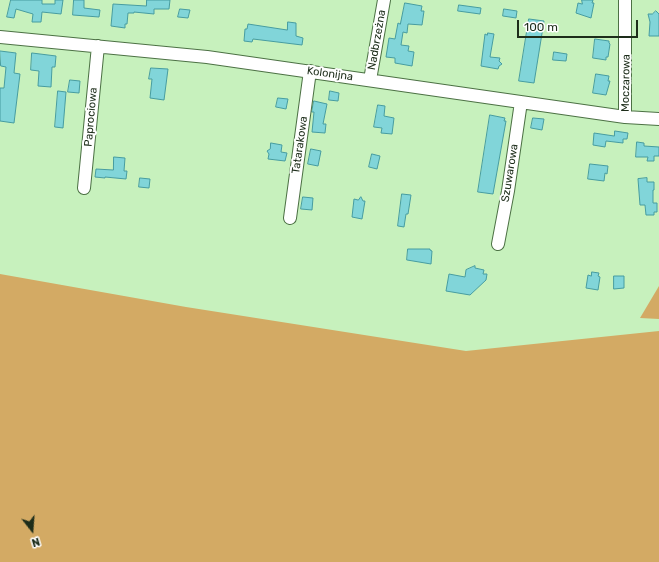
<!DOCTYPE html>
<meta charset="utf-8">
<style>
body{margin:0}
#map{position:relative;width:659px;height:562px;overflow:hidden;background:#c7f1bd;font-family:Rubik,sans-serif}
canvas{display:block}
.north{position:absolute;left:12px;top:510px;width:40px;height:40px;-webkit-text-stroke:3px #fff;paint-order:stroke;rotate:163deg;font-size:11px;font-weight:700;line-height:16px;text-align:center;color:#1d2d1a}
.north::after{content:'';display:block;margin:auto;width:14px;height:18px;background:#1d2d1a;clip-path:polygon(50% 0,100% 100%,50% 72%,0 100%)}
.scale{position:absolute;left:517px;top:20px;width:121px;height:18px;box-sizing:border-box;border:2px solid #1d2d1a;border-top:0;padding-left:5px;font-size:12px;line-height:14px;white-space:nowrap;color:#1d2d1a;-webkit-text-stroke:3px #fff;paint-order:stroke}
</style>
<div id="map">
<canvas width="659" height="562"></canvas>
<div class="north">N</div>
<div class="scale">100 m</div>
</div>
<script>
const ctx = document.querySelector('canvas').getContext('2d');
ctx.lineJoin = 'round';
function fillPath(path, color) {
  ctx.fillStyle = color;
  ctx.fill(path, 'evenodd');
}
function trace(path, color, width, dash) {
  ctx.strokeStyle = color;
  ctx.lineWidth = width;
  ctx.lineCap = dash ? 'butt' : 'round';
  ctx.setLineDash(dash || []);
  ctx.stroke(path);
}
function label(font, color, halo, rows, align = 'center') {
  ctx.font = font + ' Rubik,sans-serif';
  ctx.lineWidth = 4;
  ctx.setLineDash([]);
  ctx.textBaseline = 'middle';
  ctx.strokeStyle = halo;
  ctx.fillStyle = color;
  for (const [text, x, y, turn = 0] of rows) {
    ctx.save();
    ctx.translate(x, y);
    ctx.rotate((+turn || 0) * Math.PI / 180);
    ctx.textAlign = isNaN(turn) ? turn : align;
    if (halo) ctx.strokeText(text, 0, 0);
    ctx.fillText(text, 0, 0);
    ctx.restore();
  }
}
fillPath(new Path2D(`
 M0,274l186,33 280,44 193,-20v231h-659z
 M659,286v33l-19,-1z`), '#d3aa64');
const building = new Path2D(`
 M11,0h31v4h13v-4h8l-2,14 -19,-2 -1,10h-9l1,-8 -17,-5 -2,9 -7,-1z
 M74,0h10v8l16,2 -1,7 -26,-2z
 M147,0h23l-1,9h-15v5l-20,-2v1h-6l-1,11h-2v4l-14,-2 2,-22 33,2z
 M582,0h11l-1,3h2l-3,15 -15,-5 2,-10 4,1z
 M405,3l17,3 -1,5h3l-2,14 -14,-1 -1,9 -4,-1 -2,13 8,1 -1,5 6,1 -2,14 -17,-3v-5l-9,-1 3,-19 6,1 3,-16 2,1z
 M459,5l22,3 -1,6 -22,-3z
 M180,9l10,1 -2,8 -10,-1z
 M504,9l13,2 -1,7 -13,-2z
 M656,11l3,3v22h-10l1,-14 -2,-8h4z
 M529,19l15,2 -10,62 -15,-2z
 M288,22l8,1v13l7,2 -1,7 -49,-6 -1,3 -8,-1 1,-12h2l1,-5 39,6z
 M488,33l6,1 -4,23 10,1 -1,3 3,3 -3,2 -1,3 -17,-3 4,-32 2,1z
 M595,39l14,2v2l1,1 -2,13h-2v3l-13,-2z
 M0,51l16,2 -2,20 6,1 -6,49 -14,-2v-33h4l2,-21 -5,-1z
 M554,52l13,2 -1,7 -13,-1z
 M32,53l24,3 -1,11h-3l-1,20 -13,-1 1,-15 -8,-1z
 M151,68l17,1 -4,31 -14,-2 2,-19h-3z
 M596,74l13,2 -1,5h2l-4,14 -13,-2z
 M70,80l10,1 -1,12 -11,-1z
 M58,91l8,1 -3,36 -8,-1z
 M330,91l9,2 -1,8 -9,-1z
 M278,98l10,1 -2,10 -10,-2z
 M314,101l13,3 -4,20h3l-1,9 -13,-1 2,-20h-2z
 M378,105l7,1 -1,10 10,2 -2,16 -11,-1 1,-5 -8,-1z
 M490,115l15,3 -1,3h2l-13,73 -15,-2z
 M533,118l11,1 -2,11 -11,-2z
 M615,131l13,2 -1,6h-4v4l-17,-2 -1,6 -12,-2 1,-12 20,3z
 M637,142l7,1v3l15,1v9h-5v5h-7l1,-4h-12z
 M271,143l11,2 -1,7 6,1 -2,8 -17,-2 1,-5 -2,-3 3,-2z
 M311,149l10,2 -3,15 -10,-2z
 M372,154l8,2 -3,13 -8,-2z
 M114,157l11,1 -1,13h3l-1,8 -21,-2v1l-10,-1 1,-8 17,1z
 M590,164l18,2 -1,8 -2,-1 -1,8 -16,-2z
 M140,178l10,1 -1,9 -10,-1z
 M647,178v4h7v8h-1v13h4v9h-3v3h-8l-1,-10h-5l-2,-26z
 M402,194l9,1 -3,19h-2l-2,13 -6,-1z
 M303,197l10,1 -1,12 -11,-1z
 M361,197l2,4h2l-3,18 -10,-2 2,-18 4,1z
 M408,249h22v1l2,1 -1,13 -24,-4z
 M475,266v2l9,2 -1,4h4l-1,6 -16,15 -24,-4 3,-17 16,3 1,-7z
 M592,272l7,1 -1,3 2,1 -2,13 -12,-2 2,-13 3,1z
 M614,276h10v12l-10,1z`);
fillPath(building, '#81d5d9');
trace(building, '#479ca0', 1);
const minor = new Path2D(`
 M0,37l207,20 418,60 34,2
 M370,80l14,-80
 M625,117v-117
 M84,188l14,-142
 M290,218l20,-147
 M498,244l10,-53 13,-89`);
trace(minor, '#4c7144', 14);
trace(minor, '#fff', 12);
label('11px', '#1d2d1a', '#fff', [
 ["Nadbrzeżna",377,40,-80],
 ["Kolonijna",330,74,8],
 ["Moczarowa",626,83,-89],
 ["Paprociowa",91,117,-85],
 ["Tatarakowa",300,145,-82],
 ["Szuwarowa",510,173,-81]
]);
</script>
